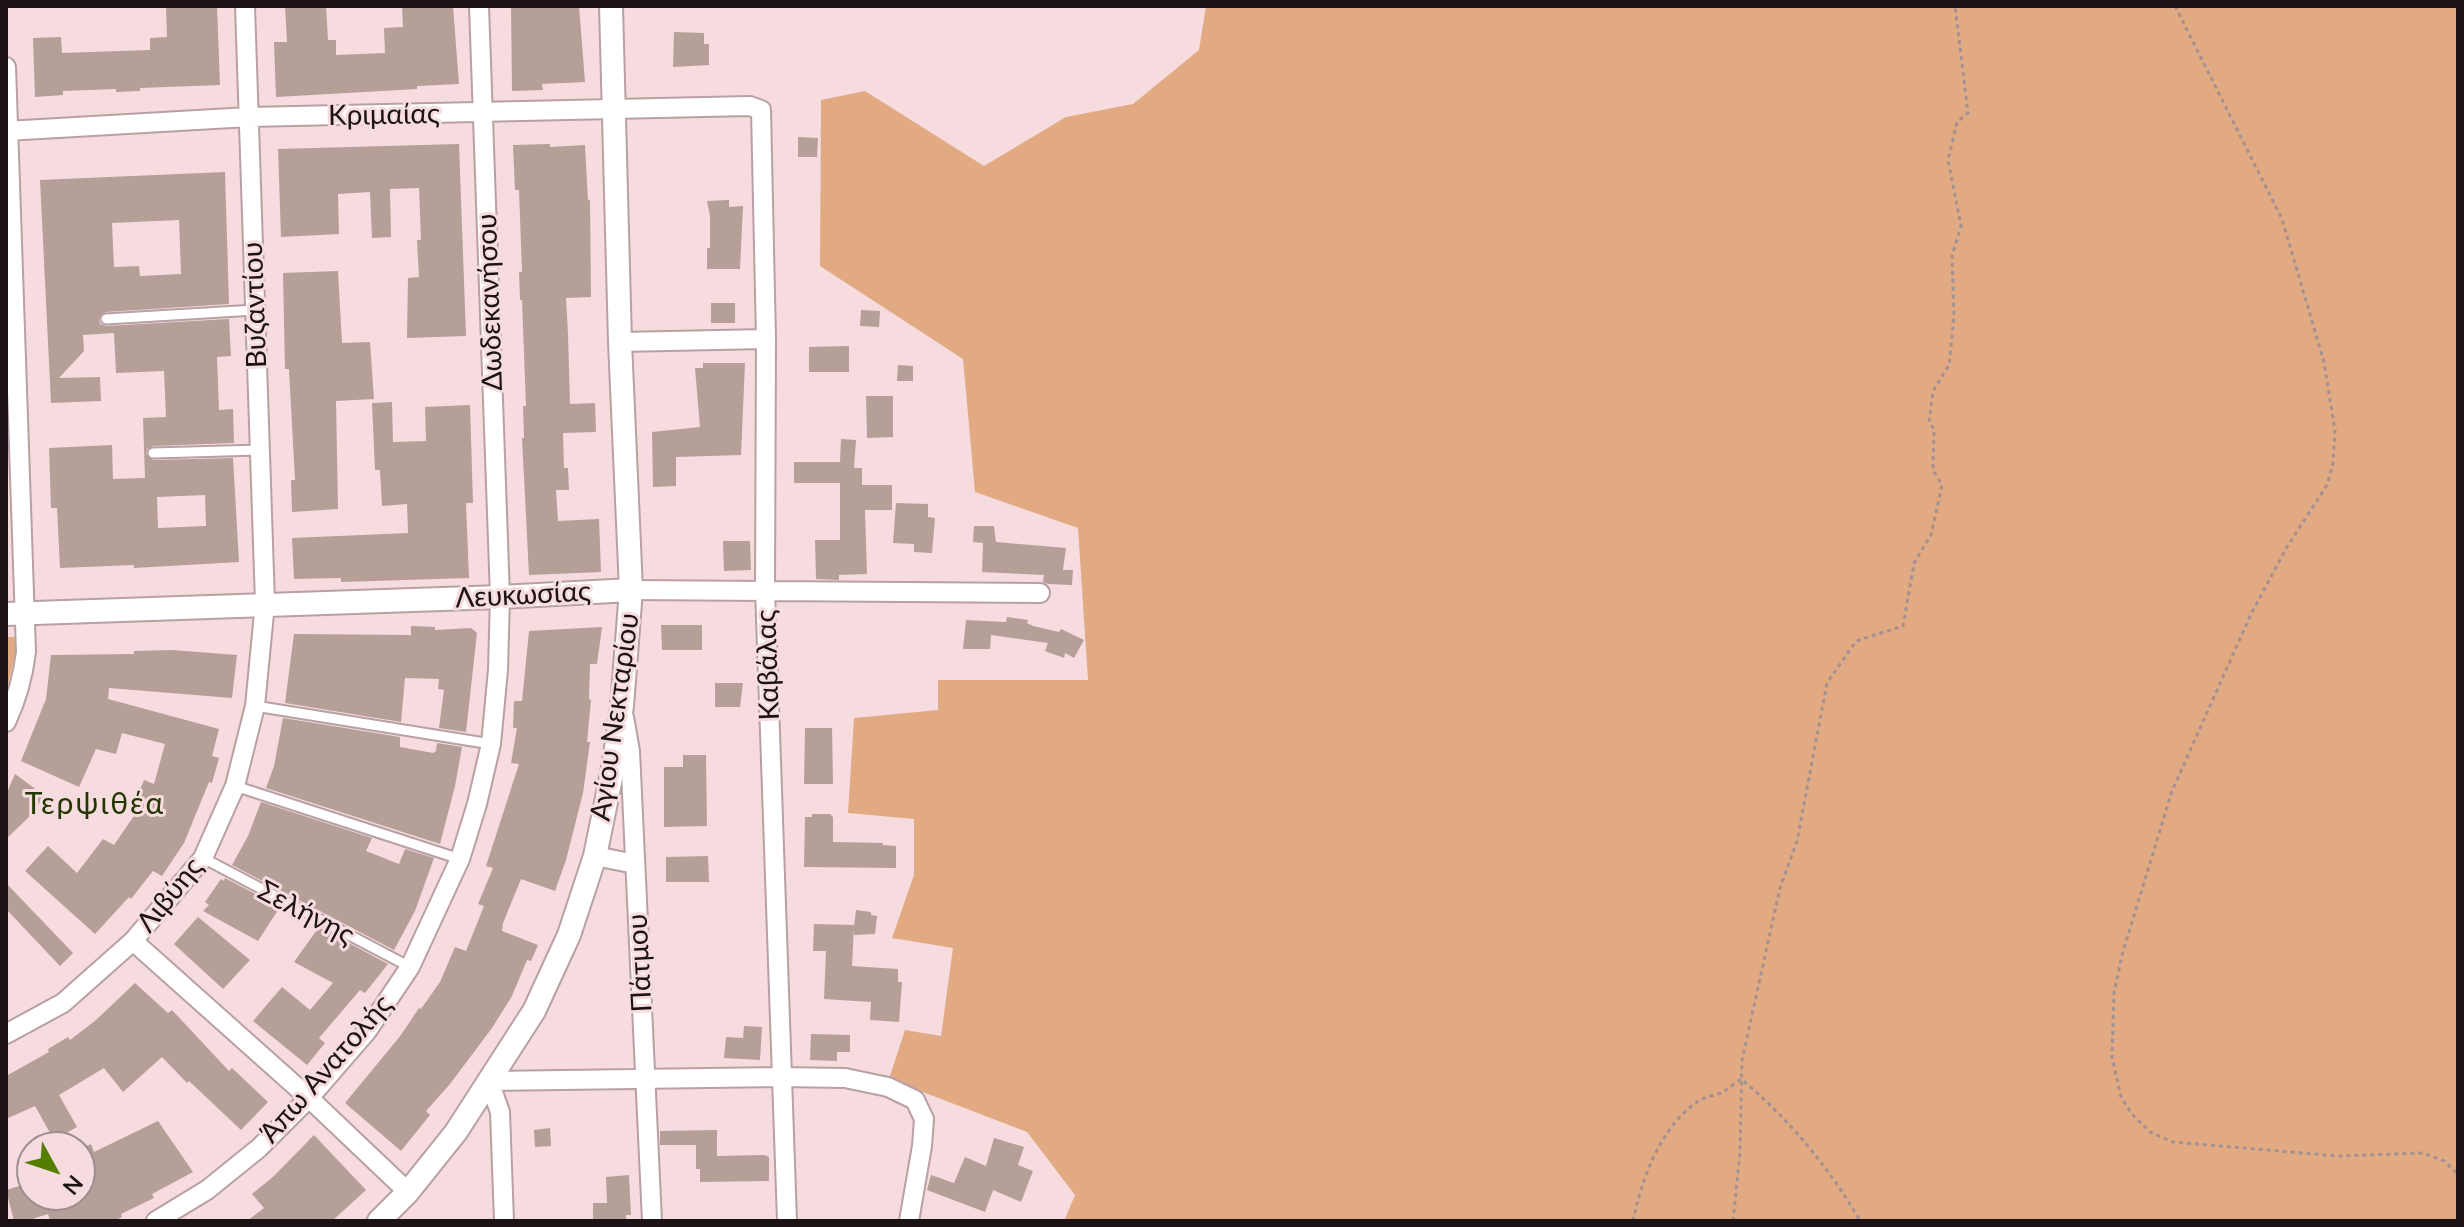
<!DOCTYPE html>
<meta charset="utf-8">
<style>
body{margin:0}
#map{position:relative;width:2464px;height:1227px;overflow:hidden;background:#f6dcdf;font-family:Lato,sans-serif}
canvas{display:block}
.frame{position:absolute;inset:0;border:8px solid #1c1314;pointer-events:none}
.north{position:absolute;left:16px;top:1131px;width:80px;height:80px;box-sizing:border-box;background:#f6dcdf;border:2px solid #9f8c8e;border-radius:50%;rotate:130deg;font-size:22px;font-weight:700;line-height:32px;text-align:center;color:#1c1314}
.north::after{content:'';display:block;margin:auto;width:28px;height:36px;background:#537e00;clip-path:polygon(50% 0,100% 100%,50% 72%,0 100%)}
</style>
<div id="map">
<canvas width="2464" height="1227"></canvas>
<div class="frame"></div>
<div class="north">N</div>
</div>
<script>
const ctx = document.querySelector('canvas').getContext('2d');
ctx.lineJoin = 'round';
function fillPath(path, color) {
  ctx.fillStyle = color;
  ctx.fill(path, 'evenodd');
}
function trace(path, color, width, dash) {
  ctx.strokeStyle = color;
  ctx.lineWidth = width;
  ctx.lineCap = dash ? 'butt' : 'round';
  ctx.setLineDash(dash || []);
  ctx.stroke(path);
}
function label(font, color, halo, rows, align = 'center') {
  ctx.font = font + ' Lato,sans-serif';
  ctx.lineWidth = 6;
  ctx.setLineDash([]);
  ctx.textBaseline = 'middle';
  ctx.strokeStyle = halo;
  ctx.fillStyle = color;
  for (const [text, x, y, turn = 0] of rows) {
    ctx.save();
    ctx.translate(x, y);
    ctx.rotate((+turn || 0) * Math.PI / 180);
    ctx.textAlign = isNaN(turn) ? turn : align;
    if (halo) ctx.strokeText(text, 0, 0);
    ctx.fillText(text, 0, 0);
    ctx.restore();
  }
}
fillPath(new Path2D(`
 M1206,6h1252v1215h-1394l11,-26 -48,-63 -138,-53 16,-49 36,6 12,-88 -61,-10 22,-63v-56l-66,-6 6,-95 84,-8v-30h150l-10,-152 -103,-36 -12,-133 -143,-93 1,-166 44,-9 119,75 82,-49 67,-13 66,-54z
 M6,637h11l-1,14 -10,42z`), '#e2aa82');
fillPath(new Path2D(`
 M166,6h51l3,79 -80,3v3l-24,1v-3l-53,2v4l-28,2 -2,-59 28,-1 1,16 88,-3v-12l17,-1z
 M285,6h41l2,34h8v15l49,-2 -1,-25 19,-1 -1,-21h51l6,78 -42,2v3l-141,8 -2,-55h13z
 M511,6h68l6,76 -43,2 1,6 -31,1z
 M674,32l30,1v11h5v21l-36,2z
 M798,137l20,1 -1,19h-19z
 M459,144l7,192 -59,2 1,-60 11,-1 -2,-37h4l-2,-52 -29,1 1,48 -19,1 -2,-46 -32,2 1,40 -58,3 -3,-88z
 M550,144v3l35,-2 3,55h2l1,97 -25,1 2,36 2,70 25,-1 1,29 -33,1 1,35h4l1,22h-13l2,31 41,-2 2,53 -72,3 -7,-137h2l-1,-32h3l-4,-106h-2l-1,-28h3l-3,-82h-4l-2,-45z
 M225,172l4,132 -123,8 -7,7 1,5 6,2 123,-7 2,37 -14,1 2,53 14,-1 1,34 -81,3 -6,3 -1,5 7,6 80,-2 6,104 -105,6v-3l-74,3 -3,-60h-6l-2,-60 63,-3 1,34 32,-1 -2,-60 23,-1 -2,-46 -48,2 -2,-40 -31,2 1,16 -25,27 41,-1 1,24 -50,2 -11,-223zM179,220l2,54 -41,2 -1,-10 -25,1 -2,-44zM205,495l1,31 -48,2 -1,-31z
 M729,200v7l14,-1 -3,63h-33v-21h3v-32l-3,-15z
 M338,271l4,72 28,-1 4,57 -38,2 2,108 -46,3 -1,-32h4l-6,-111h-4l-2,-96z
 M711,303h24v20h-24z
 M861,310l19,1 -1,16 -19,-1z
 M849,346v26h-40v-25z
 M703,363h42l-4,92 -65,2v29l-23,1 -1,-55 48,-5 -5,-59h8z
 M898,365l15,1v15h-16z
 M866,396h27v41l-26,1z
 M392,402l1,40 33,-1 -1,-34 45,-2 3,98h-7l3,75 -128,4v-4l-47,1 -2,-41 116,-5 -1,-29 -25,2 -2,-36h-5l-3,-67z
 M841,439l15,1 -2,28h8v17h30v25h-27l2,64 -28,1v5l-23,-1 -1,-39h25v-57h-46v-21h46z
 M896,503l32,1v13l7,1 -3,35 -18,-1v-8l-21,-1z
 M974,526h20l2,16 70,6 -3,22h10l-1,15 -24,-1 -5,-2 1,-7 -62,-3 1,-29 -10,-1z
 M723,541h27l1,29 -27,1z
 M1007,617l21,3 -1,3 6,3 26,6 2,-3 23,11 -10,18 -9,-5 -1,5 -19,-7 3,-8 -57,-8 -1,14h-27l3,-29 40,2z
 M661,625h41v25h-40z
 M411,626l24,1v3l36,-2 6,5 -11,99 -27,-4 5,-38 -6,-1 1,-10 -34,-1 -4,44 -116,-19 9,-69 117,1z
 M602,627l-5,37h-7l-1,35 2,1 -4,42h3l-7,51 -17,67 -11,31 -34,-12 -18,44 -1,8 36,14 -7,16 -4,-1 -15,36 -20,32 -42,56 -24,27 4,4 -29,36 -56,-48 56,-68 18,-27 2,1 19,-27 15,-35 11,4 18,-45 -6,-2 15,-36 -7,-2 33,-102 -8,-1 6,-35h-4l1,-27h8l7,-70z
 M172,650l65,5 -5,43 -123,-10 -1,11 111,30 -7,27 7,2 -7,25 -3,-1 -25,61 -22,33 -9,-5 -22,28 -2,-2 -34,37 -70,-63 23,-25 29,27 26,-34 11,6 26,-38 -6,-3 10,-24 10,4 11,-40 -43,-11 -6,21 -20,-5 -17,38 -58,-26 25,-62 5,-44 83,-1v-3z
 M715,683h28l-3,24h-25z
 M283,718l117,19v10l33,6 3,-2 1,-8 25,4 -7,39 -15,58 -174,-56 8,-22z
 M805,728h27l1,56h-29z
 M683,755h23l1,71 -43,1v-60h19z
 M15,774l30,22 -18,23 -21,20v-44z
 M261,802l111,36 -6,13 33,13 6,-15 29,9 -19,53 -21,39 -162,-85 16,-29z
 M812,814h18l3,3v25l50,1v2l13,1v22l-92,-1 1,-50h7z
 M708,856l1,26h-43v-25z
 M225,878l55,29 -22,34 -55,-30 6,-6 -4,-3 16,-23 3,2z
 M6,883l67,70 -13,13 -54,-57z
 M856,910l15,2v3l6,1 -2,18 -22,1z
 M198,917l52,43 -27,29 -49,-45z
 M814,924l40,1 -2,41 46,3v13h4l-3,40 -29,-2 1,-18 -47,-3 2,-48h-13z
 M319,927l69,37 -23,29 -5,-3 -41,48 6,5 -18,22 -54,-44 29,-34 28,23 23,-27 -39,-21z
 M135,983l33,30 4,-3 57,61 3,-3 36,34 -27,28 -52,-49 -2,2 -25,-26 -39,35 -19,-24 -45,27 18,32 -23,13 -19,-34 -29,13v-43l43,-24 -1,-3 20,-12 2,3 26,-20z
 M744,1026l18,1 -2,33 -36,-2 2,-21 17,1z
 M811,1034l39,1v17h-13v9l-27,-1z
 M158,1121l35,51 -41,22 2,4 -33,16 1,3 -8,4h-64l-2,-7 -22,7h-12l-8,-31 20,-6 3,11h51v-46l11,-5 3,8z
 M550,1128l1,18 -16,1 -1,-17z
 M717,1130v26l48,-1 4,2v24l-69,1v-13h-4v-24h-36v-14z
 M314,1135l52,55 -34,31h-85l17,-13 -12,-14 22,-18z
 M994,1138l30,9 -6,18 15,6 -12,31 -28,-12 -8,22 -58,-22 4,-15 23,8 11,-26 21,9z
 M629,1175l2,40h-5v6h-33v-18h14l-1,-26z`), '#b69e99');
const service = new Path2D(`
 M106,319l149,-9
 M153,453l107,-3
 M255,706l236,38
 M235,786l225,73
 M203,858l207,109`);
const minor = new Path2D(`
 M6,67l20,585c-3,25 -9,47 -20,70
 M6,131l243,-14 501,-11 11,4 5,229 -1,250 22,632
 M620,342l146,-3
 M631,590l409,3
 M624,717l6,34 22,470
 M595,856l40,8
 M133,941l176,157 99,94
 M6,1034l57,-31 70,-62 70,-83 32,-72 20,-80 10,-103 -20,-597
 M156,1221l51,-31 52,-42 50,-50 58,-67 43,-64 50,-108 17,-55 14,-60 7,-74 2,-73 -21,-591
 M504,1221l-4,-109 -11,-31 292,-4 64,1 43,9 27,13 9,19 -2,27 -13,75`);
const tertiary = new Path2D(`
 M6,614l494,-17 131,-7
 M379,1221l29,-29 48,-60 78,-121 35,-76 26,-79 18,-88 9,-62 9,-116 -11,-248 -9,-336`);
trace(service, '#b8a0a3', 13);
trace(minor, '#b8a0a3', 22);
trace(tertiary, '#b8a0a3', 26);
trace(new Path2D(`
 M2175,6l107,213 42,143 11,69 -2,33 -6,21 -40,62 -35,65 -80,179 -50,164 -8,38 -2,64 9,40 10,16 19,19 23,10 165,14 85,-3 21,8 14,13
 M1633,1221c9,-43 27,-93 64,-119 7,-5 16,-6 24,-9 7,-4 14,-10 20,-14 48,40 88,88 119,142
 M1733,1221l7,-68 2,-93 38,-172 17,-47 30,-158 29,-42 47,-15 11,-63 17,-28 11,-50 -9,-15 1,-41 -5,-7 4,-31 16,-26 5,-49 -2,-60 9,-30 -13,-66 9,-38 11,-9 -13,-107`), '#a39092', 3, [4, 4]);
trace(service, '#fff', 9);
trace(minor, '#fff', 18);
trace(tertiary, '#fff', 22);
label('28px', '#1c1314', '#f6dcdf', [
 ["Κριμαίας",384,115,-1],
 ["Δωδεκανήσου",490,302,-92],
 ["Βυζαντίου",255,305,-92],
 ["Λευκωσίας",523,595,-3],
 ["Καβάλας",768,665,-92],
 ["Αγίου Νεκταρίου",615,717,-82],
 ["Λιβύης",170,895,-51],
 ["Σελήνης",306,913,28],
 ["Πάτμου",640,963,-93],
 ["Άπω Ανατολής",326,1069,-49]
]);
ctx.letterSpacing = '2px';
label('30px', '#233702', '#f6dcdf', [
 ["Τερψιθέα",95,804]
]);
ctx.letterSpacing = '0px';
</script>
